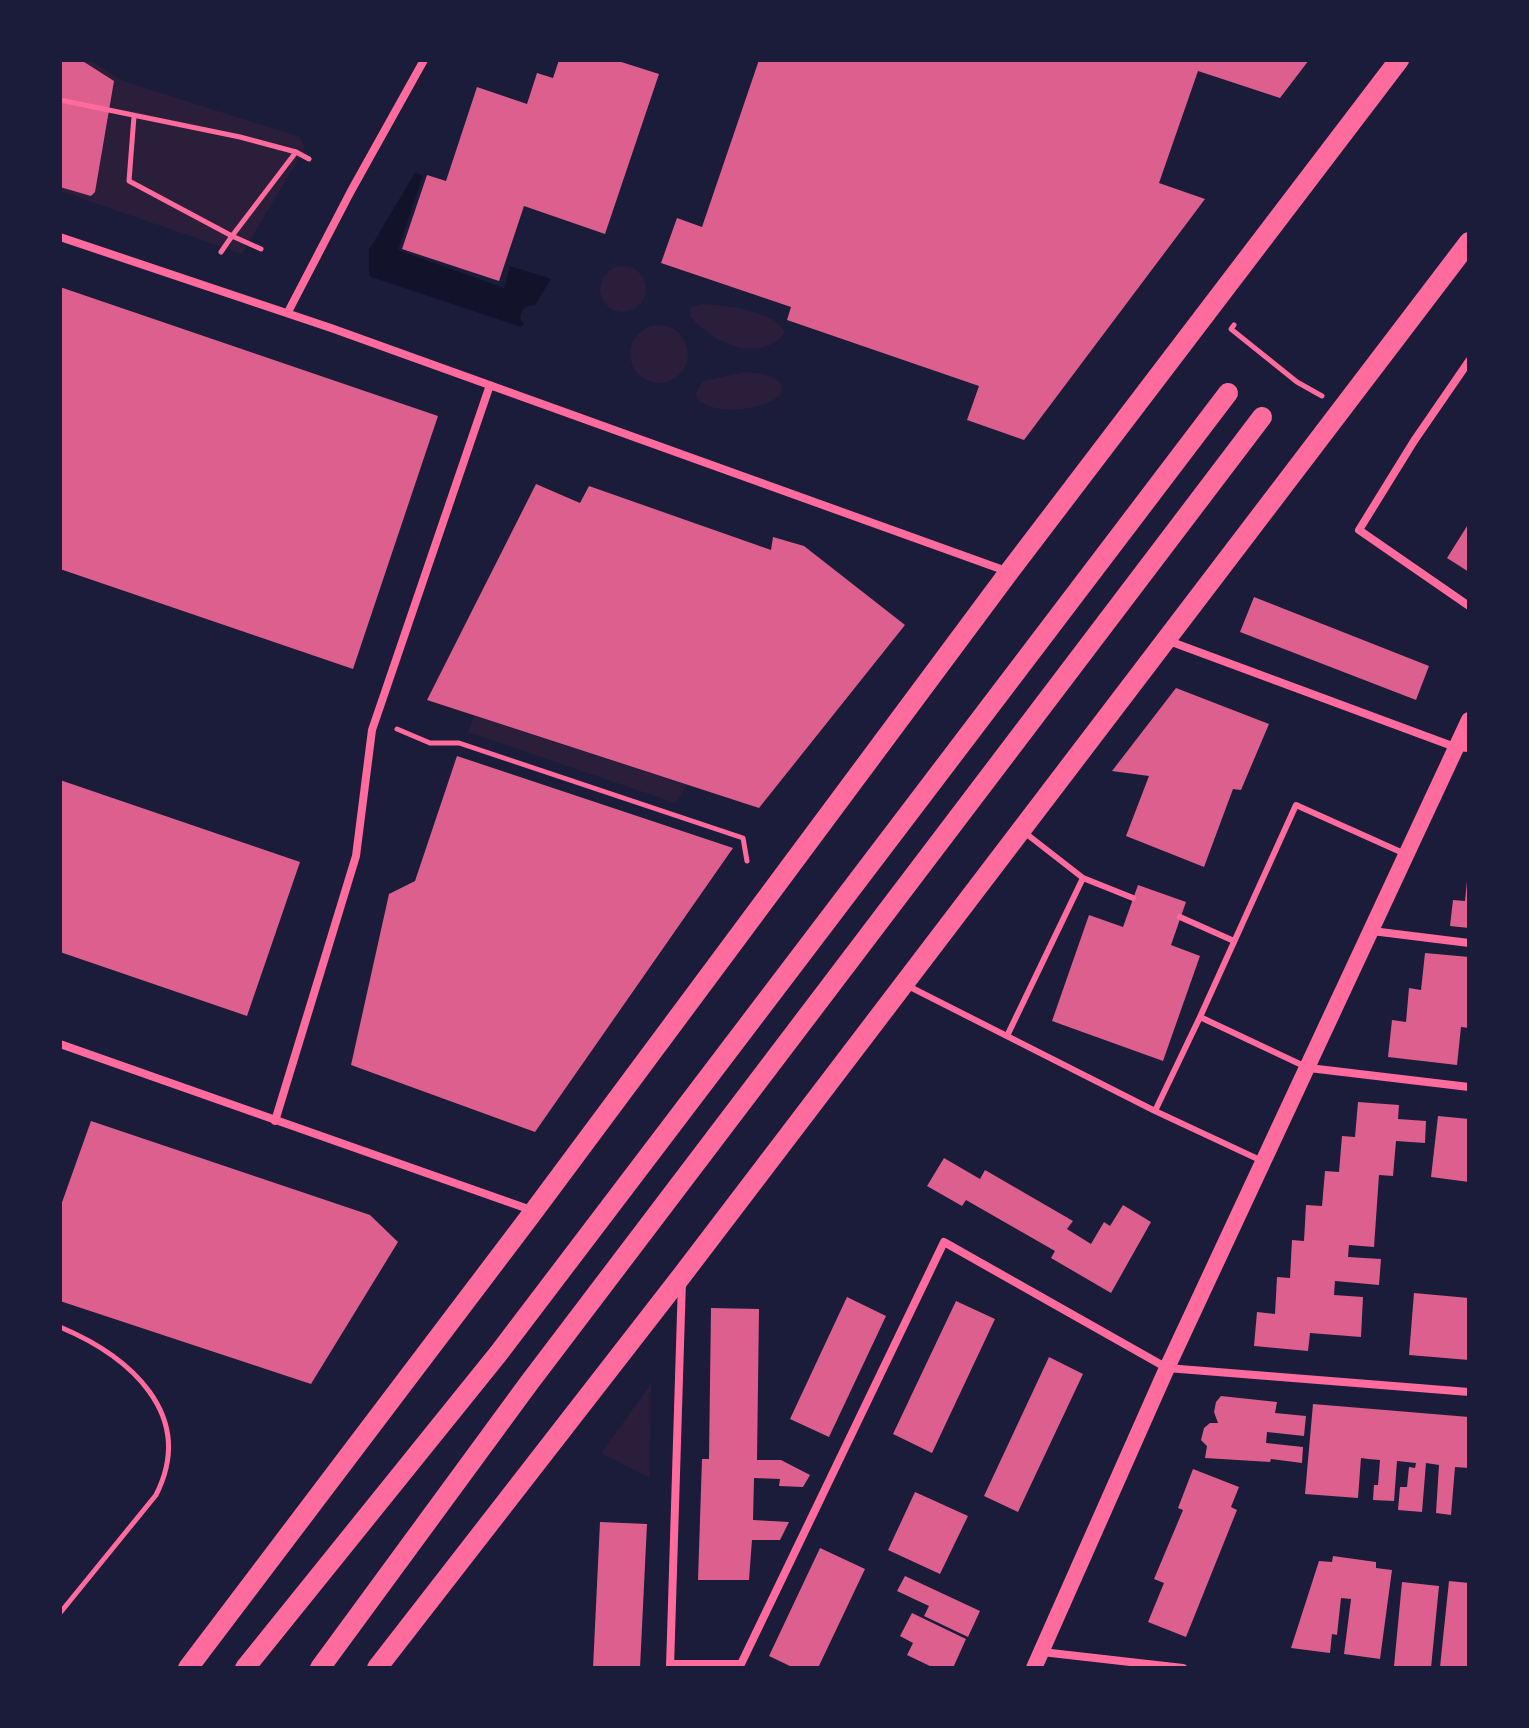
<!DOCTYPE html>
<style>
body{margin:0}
#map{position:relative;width:1529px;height:1728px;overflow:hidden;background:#1b1b3a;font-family:"Exo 2",sans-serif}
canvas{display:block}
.frame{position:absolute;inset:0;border:62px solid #1b1b3a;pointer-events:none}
</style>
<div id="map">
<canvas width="1529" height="1728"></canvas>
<div class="frame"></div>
</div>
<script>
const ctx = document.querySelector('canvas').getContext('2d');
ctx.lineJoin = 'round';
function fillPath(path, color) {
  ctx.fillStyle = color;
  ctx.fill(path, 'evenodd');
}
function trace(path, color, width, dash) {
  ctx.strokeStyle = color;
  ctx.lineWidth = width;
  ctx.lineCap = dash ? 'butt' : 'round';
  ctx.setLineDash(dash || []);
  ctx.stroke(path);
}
fillPath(new Path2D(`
 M60,60h30l33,21 177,56 5,11 -63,106 -182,-63z
 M600 289a23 23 0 1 1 46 0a23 23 0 1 1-46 0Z
 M701,304c21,1 76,6 84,29 -25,32 -75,9 -95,-17l1,-9z
 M630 354a29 29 0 1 1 58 0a29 29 0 1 1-58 0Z
 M745,372c13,1 28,2 37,13l-2,11c-22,14 -62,21 -83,3l-1,-6 7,-12z
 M474,716l213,69 -12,18 -207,-71z
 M651,1384l-1,94 -49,-25z`), '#2a1e3b');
fillPath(new Path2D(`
 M415,173l8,2 -25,75 106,38 6,-22 41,13 -16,26 -7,1 -6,4 -2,8 4,6 -3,3 -152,-51v-26z`), '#12122b');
fillPath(new Path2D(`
 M60,60h21l33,21 -19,111 -4,4 -31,-9z
 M559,60h56l44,14 -54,160 -81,-28 -25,75 -97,-32 25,-74 19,6 31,-94 50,17 10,-31 16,5z
 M759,60h550l-29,38 -82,-27 -39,112 46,16 -181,241 -57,-20 12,-34 -192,-66 4,-13 -130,-44 16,-45 25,9z
 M60,287l378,129 -85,253 -293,-100z
 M536,484l44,19 9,-17 182,64 2,-13 31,9 101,79 -146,183 -332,-108z
 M1469,523v49l-22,-14z
 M1254,597l175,69 -13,34 -176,-68z
 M1176,688l93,36 -28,66 -8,-1 -29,78 -78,-31 23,-60 -37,-5z
 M457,756l276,92 -198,284 -184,-67 38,-171 26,-13z
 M60,780l240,82 -53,154 -187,-64z
 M1467,881l2,47 -19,-2 3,-26 12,1z
 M1138,885l48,17 -15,43 29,11 -37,105 -111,-40 37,-106 34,12z
 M1425,953l44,4v71l-8,-1 -4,38 -69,-8 4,-37 14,2 3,-34 12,2z
 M1358,1102l41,3 -1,14 28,2 -1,22 -29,-2 -3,35 -14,-1 -5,72 -25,-2 -1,12 33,2 -2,26 -44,-4 -1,14 29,2 -2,40 -51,-4 -2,18 -54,-5 3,-34 18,2 2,-37 13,1 2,-38 12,1 2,-36 16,1 3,-35 14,1 3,-36 13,1z
 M1438,1116l31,3v63l-38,-5z
 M91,1121l279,94 28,27 -87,142 -251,-83v-93z
 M944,1158l36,21 5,-9 88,51 -6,8 24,15 13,-22 6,4 13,-21 28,17 -40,71 -60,-35 4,-7 -89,-51 -4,6 -35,-20z
 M1414,1293l55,5v62l-60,-5z
 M847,1297l39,19 -57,121 -39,-18z
 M956,1301l39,18 -63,134 -39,-19z
 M711,1308l48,1 -2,151h24l29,15 -7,12 -24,-1 1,-7 -26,-1 -1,42 36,2 -9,18h-28l-3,40h-51l4,-121h7z
 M1049,1357l34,17 -65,138 -34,-16z
 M1221,1396l56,6 -2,11 31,3 -2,20 -37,-4 -1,11 37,4 -1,16 -31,-4 -1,3 -65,-4 2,-12 -6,-6 3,-12 6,-5h8l-4,-11 2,-10z
 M1313,1404l156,13v51l-14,-1 -4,48 -15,-2 3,-48 -13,-2 -4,49 -24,-2 2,-23h7l2,-20 6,1 1,-5 -19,-2 -3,40 -21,-1 1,-15h4l2,-25 -12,-1 -7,-1 -3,40 -53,-4z
 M1193,1469l46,18 -8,20 6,3 -51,127 -38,-15 16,-39 -10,-4 29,-69 -5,-2z
 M915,1492l53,24 -28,58 -52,-24z
 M600,1522l47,2 -7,144h-47z
 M820,1548l45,21 -47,99h-24l-25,-12z
 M1333,1556l43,6v6l16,2 -12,89 -36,-5 7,-55 -10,-1 -4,37 -5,-1 -2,19 -39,-5 28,-87 13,1z
 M905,1576l75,35 -12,26 -44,-21 5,-10 -32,-15z
 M1449,1581l20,2v85l-29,-1z
 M1402,1582l37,4 -8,82 -37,-2z
 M912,1613l54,26 -13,29h-19l-27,-13 6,-12 -13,-7z`), '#dd5f8e');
trace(new Path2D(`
 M60,100l180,37 56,15 13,7
 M134,116l-5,65 103,55 64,-84
 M221,252l11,-16 29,13
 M1234,325l-3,4 66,53 25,14
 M397,729l33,14h29l284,95 4,23
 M60,1327c69,29 137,87 96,168l-96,118`), '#ff6b9d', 5);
trace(new Path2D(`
 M1024,832l59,46 50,20
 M1180,917l54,24
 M908,986l247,125
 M1200,1017l-45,94 105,49
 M1007,1036l76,-158
 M1304,1066l-104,-49 96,-212 107,48`), '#ff6b9d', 6);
trace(new Path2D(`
 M60,237l271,91 678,244
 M288,312l63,-121 73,-131
 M1469,361l-55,80 -55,89 110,76
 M1169,641l286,106 14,1
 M1372,931l97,12
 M60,1044l474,167
 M1309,1068l160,19
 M275,1121l81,-265 16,-126 118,-345
 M1042,1652l141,16
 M670,1664h71l203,-422 223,126 302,24
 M670,1667l12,-386`), '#ff6b9d', 8);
trace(new Path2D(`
 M1034,1668l133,-300 302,-648`), '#ff6b9d', 16);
trace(new Path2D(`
 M188,1668l346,-457 475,-639 390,-512
 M245,1668l253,-314 730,-961
 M320,1668l209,-285 733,-966
 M377,1668l306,-394 786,-1032`), '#ff6b9d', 20);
</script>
